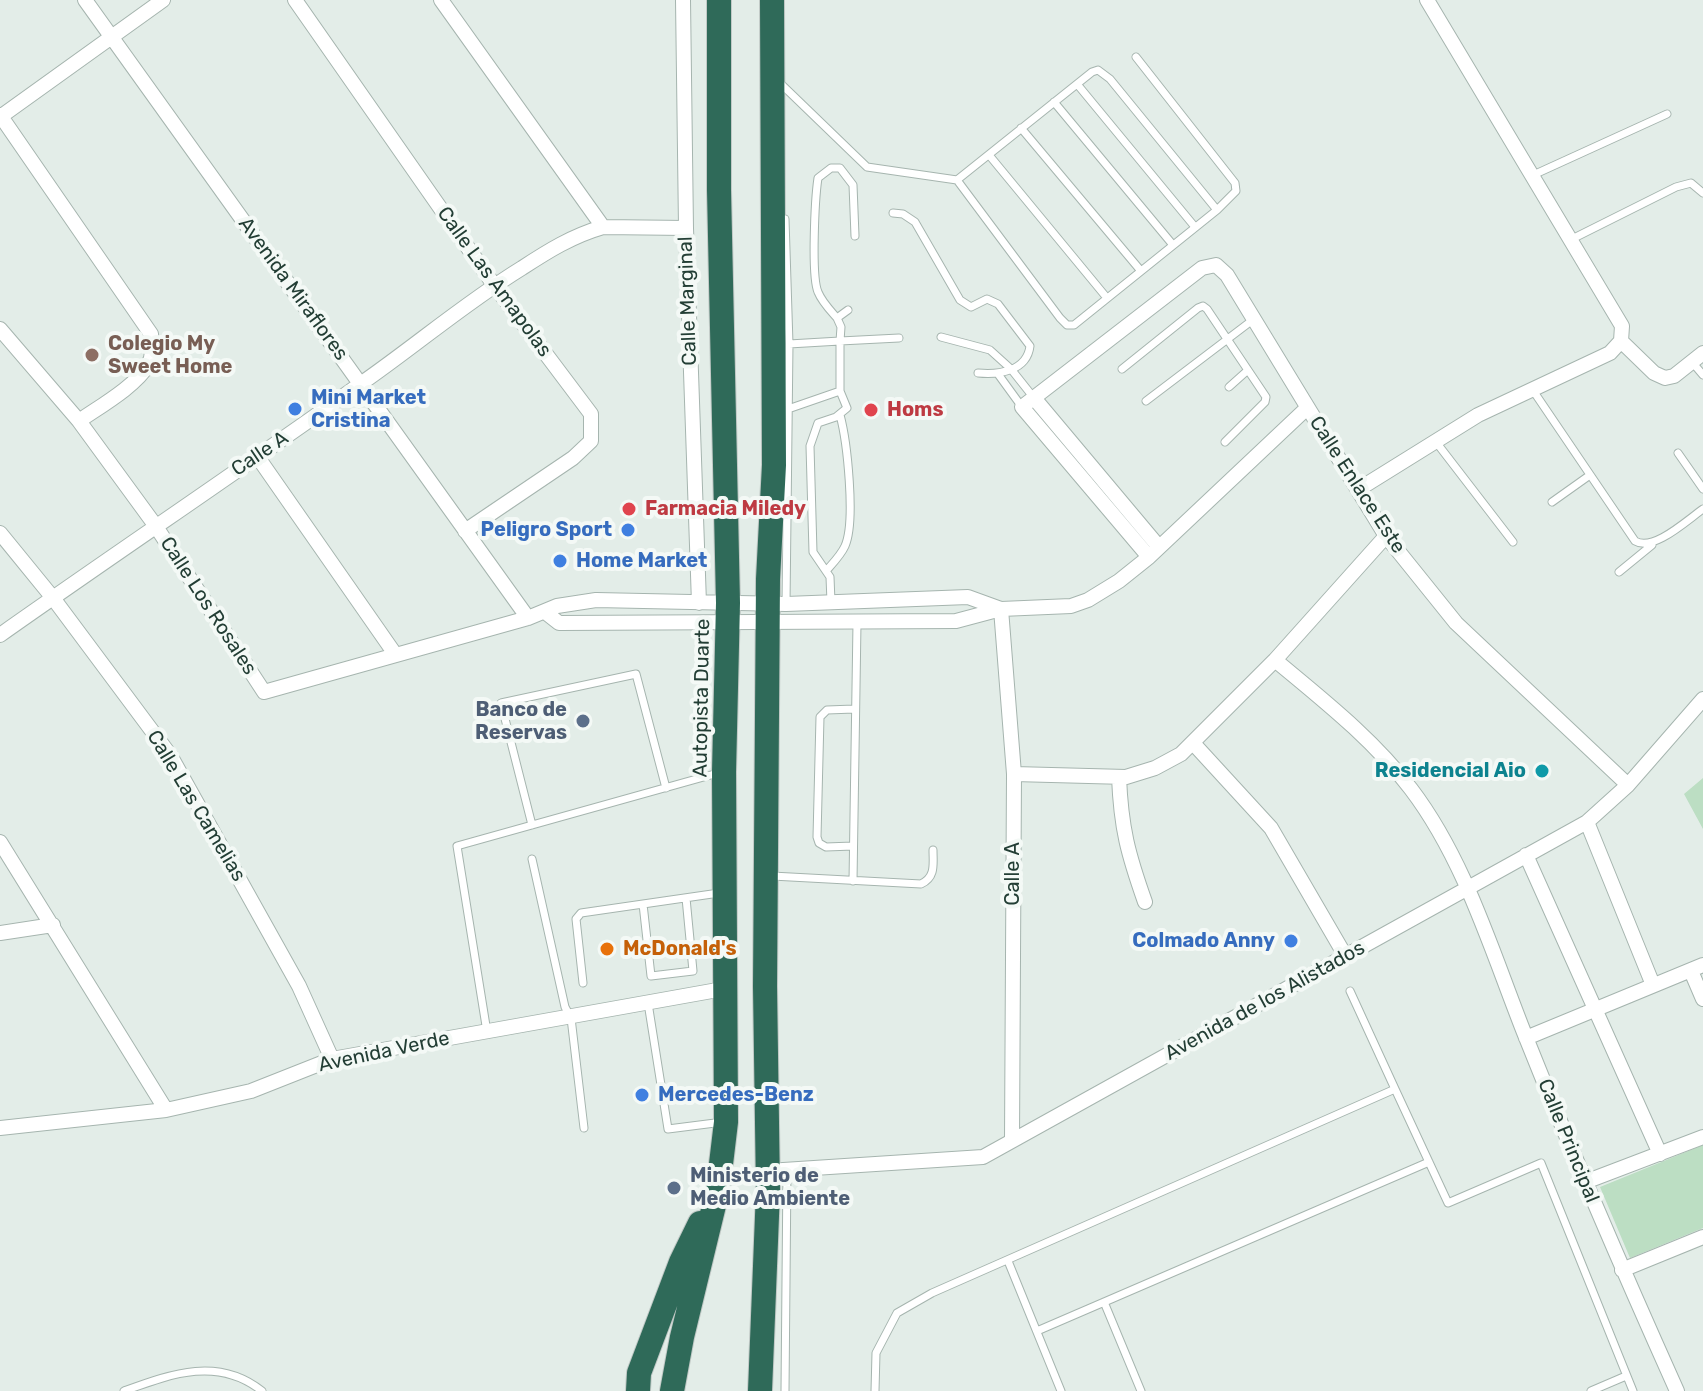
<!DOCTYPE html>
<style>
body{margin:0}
canvas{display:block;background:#e3ede8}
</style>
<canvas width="1703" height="1391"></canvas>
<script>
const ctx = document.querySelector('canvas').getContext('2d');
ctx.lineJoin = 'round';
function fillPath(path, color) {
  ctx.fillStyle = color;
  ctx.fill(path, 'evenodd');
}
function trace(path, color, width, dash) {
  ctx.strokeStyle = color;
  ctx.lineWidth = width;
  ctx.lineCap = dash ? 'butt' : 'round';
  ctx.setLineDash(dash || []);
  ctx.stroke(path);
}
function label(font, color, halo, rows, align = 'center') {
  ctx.font = font + ' Rubik,sans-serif';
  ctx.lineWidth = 8;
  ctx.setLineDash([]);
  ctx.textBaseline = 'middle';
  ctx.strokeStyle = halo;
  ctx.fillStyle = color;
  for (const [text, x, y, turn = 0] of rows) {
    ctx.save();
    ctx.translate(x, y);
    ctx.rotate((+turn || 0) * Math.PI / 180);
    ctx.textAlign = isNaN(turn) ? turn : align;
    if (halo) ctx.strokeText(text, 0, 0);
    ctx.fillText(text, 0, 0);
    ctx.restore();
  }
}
fillPath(new Path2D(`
 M1703,778v51l-19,-35z
 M1703,1145v83l-73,30 -30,-71z`), '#bcdec3');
const service = new Path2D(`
 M780,83l87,84 90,13 135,-108 6,-2 12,9 107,131
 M1077,84l118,143
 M1054,102l119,143
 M1021,128l120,143
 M989,155l118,143
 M1531,176l136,-62
 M957,180l103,138 7,7h7l143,-115 19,-19 -1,-8 -99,-126
 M893,213l10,1 12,8 45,78 11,7 16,-8 11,5 32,42c-3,25 -31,29 -52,27
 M785,219l4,125 -3,260
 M1570,240l106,-53 15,-4 12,10
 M848,310l-11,8c-7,-8 -15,-16 -19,-26 -7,-16 -3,-94 0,-114l13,-10h9l13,17 2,51
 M837,318l4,9 -1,14 59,-3
 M941,337l49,13 21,19 23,29
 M1692,362l11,13
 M1122,369l76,-61 5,-2 4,3 59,88 -1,5 -40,40
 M998,374l24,33
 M1229,387l19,-17
 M1532,389l103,152c18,11 51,-20 68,-32
 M1146,401l108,-82
 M788,409l52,-18v-50l-51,3
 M1436,442l77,100
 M1678,453l25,36
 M1552,502l38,-27
 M826,571c7,-8 15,-16 19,-25 11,-25 2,-105 -5,-131
 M1619,572l33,-27
 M831,602l-1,-25 -17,-25 -3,-106 8,-23 18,-6 11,-9 -7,-17
 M532,825l-31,-122 135,-29 30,114
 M853,846l-27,1 -7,-4 -2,-6 3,-120 7,-7 27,-1
 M532,859l33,148 6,11 13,110
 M772,876l149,8c15,-7 12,-20 12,-34
 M853,881l4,-258
 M643,904l8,72 42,-5 -7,-73
 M583,983l-7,-64 5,-6 138,-20
 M1350,991l45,98
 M648,1003l20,126 55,-7
 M487,1032l-30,-186 261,-73
 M1008,1261l53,130
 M1104,1302l37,89
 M1037,1331l392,-169
 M124,1391c47,-17 94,-35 138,0
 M785,1391l2,-221
 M875,1391l1,-38 21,-40 35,-20 463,-204 53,114 93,-40 92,228
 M1591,1391l35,-15`);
const minor = new Path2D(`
 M85,0l443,618
 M295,0l199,285 97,129v27l-18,17 -108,73
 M441,0l162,227 83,1
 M683,0l3,228 13,375
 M1427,0l195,326 -1,15
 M0,115l151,219c1,11 3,21 -3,31 -12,21 -49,42 -69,56
 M0,117l163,-117
 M0,329l79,92 76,104 109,167 264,-74 29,-12 39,-6 190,4 182,-7 33,12
 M1621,341l33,32 11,5 9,-2 29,-23
 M1034,398l125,149
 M257,456l138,198
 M1359,489l119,-74 132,-62 11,-12
 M0,533l53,65 117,157 129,231 33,73
 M1149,557l-127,-150 180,-139 14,-3 11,10 159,261 70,87 172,162
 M1001,609l13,165 -2,366
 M545,612l14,11 397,-2 45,-12 70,-3 17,-6 31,-19 30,-24 158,-149
 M0,635c119,-84 240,-165 359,-250 55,-38 106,-82 163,-117 26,-17 50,-32 81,-41
 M1275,660c48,40 98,79 136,129 54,71 81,163 114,246 48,120 99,238 152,356
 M1193,743l78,85 75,129
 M1014,774l112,3 29,-9 26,-14 94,-94 111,-124
 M1119,777c2,51 9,77 26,125
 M1587,822l66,163
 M0,842l166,268
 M1526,855l134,299
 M0,933l53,-8
 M1691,971l12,28
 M1526,1038l177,-73
 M0,1128l166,-18 85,-19 81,-32 391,-70
 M768,1171l215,-14 604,-335 41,-37 75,-86
 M1585,1182l118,-45
 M1622,1270l81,-33`);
const motorway = new Path2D(`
 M638,1391l1,-18 42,-111 19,-39
 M672,1391l10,-54 36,-148 8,-67 -2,-350 4,-169 -9,-413v-190
 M760,1391l8,-200 -3,-205 3,-407 6,-114 -2,-465`);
trace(service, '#a6b5af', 9);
trace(minor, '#a6b5af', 16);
trace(motorway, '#c1c9c6', 26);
trace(service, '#fff', 7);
trace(minor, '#fff', 14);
trace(motorway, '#2f6a59', 24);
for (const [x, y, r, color] of [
 [92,355,8,"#8d6e63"],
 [295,409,8,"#3f7fe0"],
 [871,410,8,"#e0444e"],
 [629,509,8,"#e0444e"],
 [628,530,8,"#3f7fe0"],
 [560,561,8,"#3f7fe0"],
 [583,721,8,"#5c6f8a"],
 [1542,771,8,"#0f9aa8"],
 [1291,941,8,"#3f7fe0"],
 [607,949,8,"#e8710a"],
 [642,1095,8,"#3f7fe0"],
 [674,1188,8,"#5c6f8a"]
]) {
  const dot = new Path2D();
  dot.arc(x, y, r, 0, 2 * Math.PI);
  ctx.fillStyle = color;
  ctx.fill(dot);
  trace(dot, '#f4f9f6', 3);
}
label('20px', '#233e35', '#f4f9f6', [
 ["Calle Las Amapolas",494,282,54],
 ["Avenida Miraflores",293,289,54],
 ["Calle Marginal",688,301,-92],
 ["Calle A",260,454,-34],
 ["Calle Enlace Este",1357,485,57],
 ["Calle Los Rosales",208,606,57],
 ["Autopista Duarte",702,698,-89],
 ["Calle Las Camelias",196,806,59],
 ["Calle A",1013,874,-90],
 ["Avenida de los Alistados",1265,1001,-29],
 ["Avenida Verde",384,1052,-12],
 ["Calle Principal",1568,1141,68]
]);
label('bold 20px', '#785e54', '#f4f9f6', [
 ["Colegio My",108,344],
 ["Sweet Home",108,367]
], 'left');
label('bold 20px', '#366cbe', '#f4f9f6', [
 ["Mini Market",311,398],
 ["Cristina",311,421],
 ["Peligro Sport",612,530,"right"],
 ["Home Market",576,561],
 ["Colmado Anny",1275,941,"right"],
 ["Mercedes-Benz",658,1095]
], 'left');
label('bold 20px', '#be3a42', '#f4f9f6', [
 ["Homs",887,410],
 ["Farmacia Miledy",645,509]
], 'left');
label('bold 20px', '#4e5e75', '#f4f9f6', [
 ["Banco de",567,710],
 ["Reservas",567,733],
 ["Ministerio de",690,1176,"left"],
 ["Medio Ambiente",690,1199,"left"]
], 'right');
label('bold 20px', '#0d838f', '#f4f9f6', [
 ["Residencial Aio",1526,771]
], 'right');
label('bold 20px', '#c56008', '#f4f9f6', [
 ["McDonald's",623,949]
], 'left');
</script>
